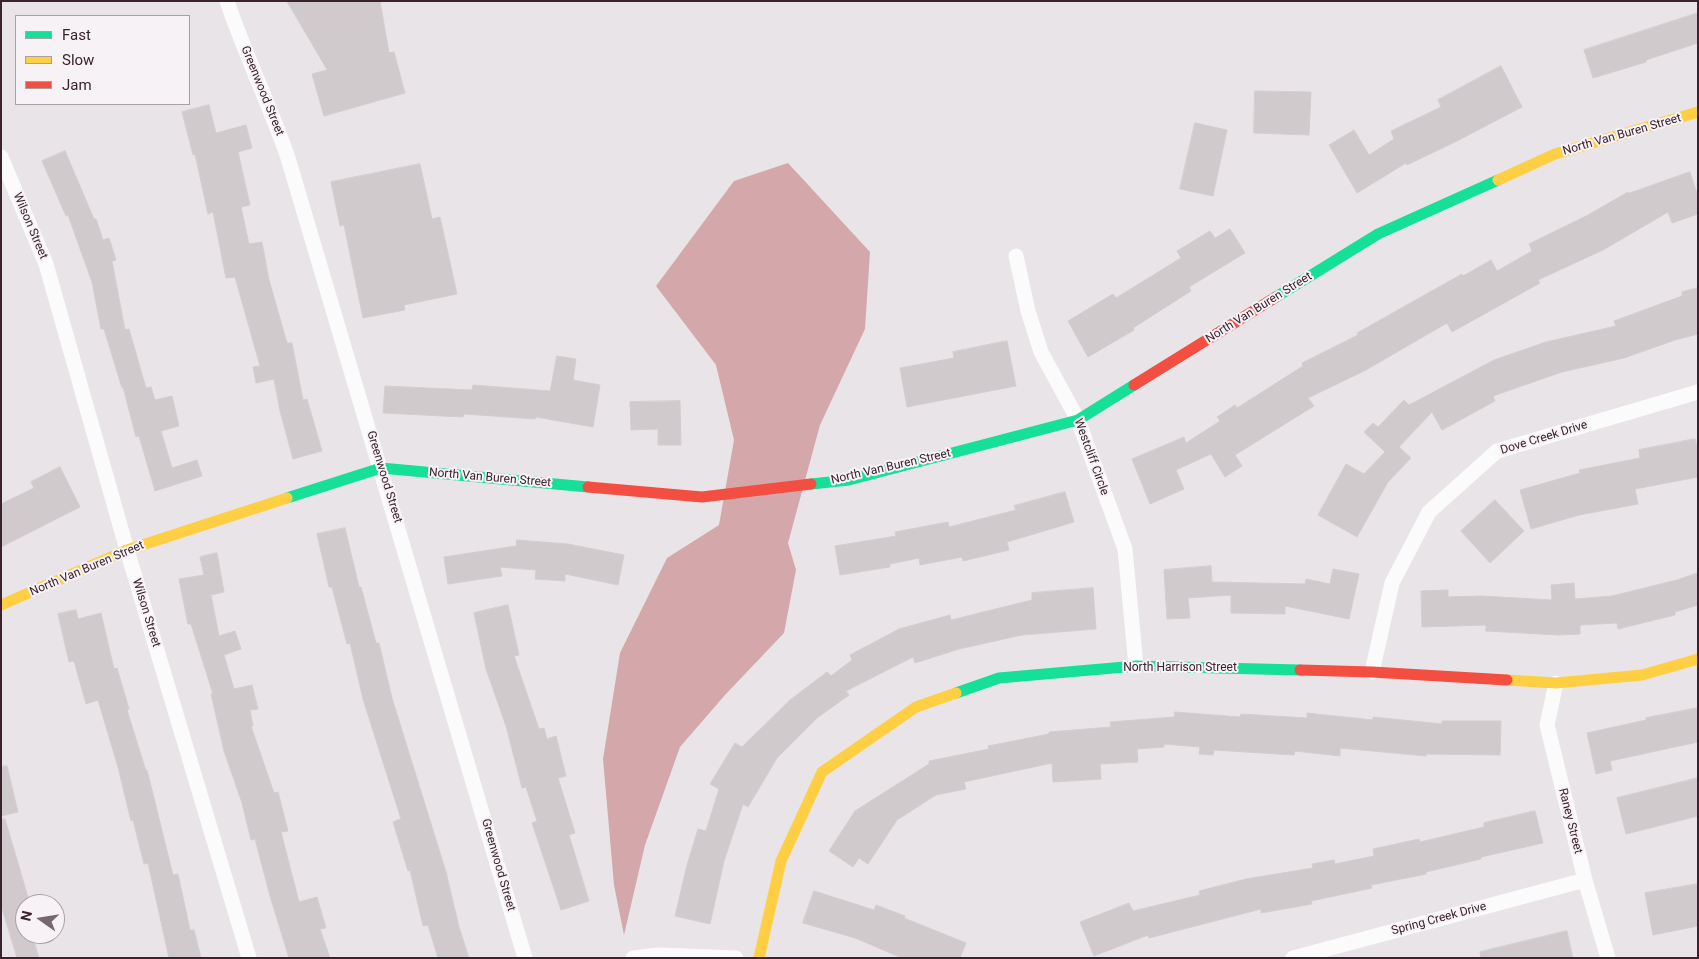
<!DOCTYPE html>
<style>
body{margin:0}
#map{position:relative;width:1699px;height:959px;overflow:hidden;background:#e9e4e7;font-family:Roboto,sans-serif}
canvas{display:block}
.frame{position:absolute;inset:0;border:2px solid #3a232e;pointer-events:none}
.legend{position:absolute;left:15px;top:15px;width:175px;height:90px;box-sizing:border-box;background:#f7f2f6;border:1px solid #ab9fa6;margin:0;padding:6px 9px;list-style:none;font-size:15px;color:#3a232e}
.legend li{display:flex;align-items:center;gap:10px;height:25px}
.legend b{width:25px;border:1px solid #ab9fa6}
.north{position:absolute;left:15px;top:894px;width:50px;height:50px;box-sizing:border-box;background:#f7f2f6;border:1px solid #ab9fa6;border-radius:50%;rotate:283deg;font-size:14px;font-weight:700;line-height:20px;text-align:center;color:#3a232e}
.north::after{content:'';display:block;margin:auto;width:18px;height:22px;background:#77676f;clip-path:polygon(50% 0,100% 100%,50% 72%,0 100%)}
</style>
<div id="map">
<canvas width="1699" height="959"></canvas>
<div class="frame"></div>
<ul class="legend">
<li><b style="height:6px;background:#16e098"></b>Fast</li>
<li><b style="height:6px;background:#ffcf43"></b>Slow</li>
<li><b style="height:6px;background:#f24e42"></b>Jam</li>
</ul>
<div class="north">N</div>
</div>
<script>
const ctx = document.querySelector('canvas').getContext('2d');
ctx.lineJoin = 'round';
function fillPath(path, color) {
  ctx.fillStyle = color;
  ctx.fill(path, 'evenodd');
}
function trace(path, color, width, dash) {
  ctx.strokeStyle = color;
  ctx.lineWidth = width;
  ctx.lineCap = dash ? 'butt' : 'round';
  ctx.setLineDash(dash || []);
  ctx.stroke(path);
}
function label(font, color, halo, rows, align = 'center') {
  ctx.font = font + ' Roboto,sans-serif';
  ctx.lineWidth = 4;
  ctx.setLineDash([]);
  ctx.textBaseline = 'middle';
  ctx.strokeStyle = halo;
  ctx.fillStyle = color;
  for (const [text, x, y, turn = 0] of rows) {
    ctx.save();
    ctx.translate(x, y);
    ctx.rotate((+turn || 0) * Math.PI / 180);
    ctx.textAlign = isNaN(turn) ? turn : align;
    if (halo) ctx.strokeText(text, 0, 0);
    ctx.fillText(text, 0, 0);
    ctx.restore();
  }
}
fillPath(new Path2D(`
 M788,163l82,89 -5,77 -45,96 -32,118 8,27 -12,63 -59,62 -45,52 -35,98 -21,90 -10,-50 -11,-126 17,-106 47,-95 52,-33 15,-85 -18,-75 -60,-79 78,-105z`), '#d4a8aa');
const building = new Path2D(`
 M287,1h93l9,52 5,-1 11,41 -81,23 -12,-42 15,-4z
 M1698,13v30l-52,17v2l-53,16 -9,-28z
 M1501,66l21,41 -63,33 -52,25 -1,-2 -49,30 -28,-48 25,-15 15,25 25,-16 -3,-8 50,-24 -3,-7z
 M1255,91l56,1 -2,43 -55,-2z
 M209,105l7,28 30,-8 6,23 -14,4 12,53 -9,2 8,37 13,-2 7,38 18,63h5l11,57 4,-1 15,52 -29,8 -13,-48 -6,-32 -18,4 -3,-16 7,-1 -25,-89 -9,1 -13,-66 -5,2 -13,-60 -2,1 -11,-43z
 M1195,123l32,7 -14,66 -33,-7z
 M65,151l29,68h2l7,21 6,-2 7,22 -4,1 13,69 4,-1 17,59 5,-1 4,13 17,-4 7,30 -18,5 11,37 25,-8 5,16 -47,15 -16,-55 -3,1 -13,-50 -1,1 -18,-59h-3l-9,-47 -24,-67 -2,1 -24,-55z
 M420,164l12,55 8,-2 17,77 -53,11 1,5 -42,8 -19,-93 -4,1 -9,-44z
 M1690,172l8,25v17l-26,9 -4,-11 -65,38 -65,30 2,3 -88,49 -5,-9 -81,47 -58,28 6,8 -79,49 7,11 -17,11 -14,-23 -35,16 8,19 -34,15 -18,-45 52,-22 2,6 34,-22 -3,-4 18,-12 2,3 66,-42 -1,-3 56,-28 -1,-2 105,-59 1,2 28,-16 6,11 35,-20 -3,-7 59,-29 40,-23 1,1z
 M1230,229l15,24 -56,34 2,4 -58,37 1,2 -46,27 -20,-36 45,-27 3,4 65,-40 -4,-7 33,-20 5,7z
 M1698,288v46l-23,6 -51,18 -62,14 -69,24 2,5 -53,29 -10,-18 -33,35 12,11 -23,24 -31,55 -39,-22 28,-51 18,10 21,-22 -21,-20 9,-9 5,4 26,-27 5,5 85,-45 52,-18 70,-16 -2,-5 68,-25v-4z
 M1007,341l9,45 -109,21 -7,-39 54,-10 -1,-6z
 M557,356l19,3 -3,21 27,5 -7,42 -57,-10 -1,2 -71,-5 -1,3 -80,-4 2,-27 87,4 1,-5 77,6z
 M680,401l1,44h-23v-16l-27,1 -1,-28z
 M1695,439l3,12v26l-63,12 3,15 -59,11 -48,14 -11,-39 60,-17 -1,-3 61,-12 -1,-8z
 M60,467l20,40 -79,40v-43l33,-16 -3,-6z
 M1065,492l9,30 -67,20 2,8 -46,11 -1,-4 -42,8 -1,-7 -29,6v3l-50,8 -5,-29 61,-10 -1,-4 53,-10 1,5 67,-17 -2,-4z
 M1495,500l29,31 -34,32 -29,-32z
 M345,528l14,59h2l15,56h3l13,55 54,174 13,55 10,31h-31l-10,-33 -5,1 -13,-56 -2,1 -15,-49 8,-3 -38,-120 -13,-56 -3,1 -15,-57h-3l-12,-53z
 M517,540l51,4 56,11 -6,30 -53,-11v7l-30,-2 1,-9 -36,-3 2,9 -54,8 -4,-27 72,-11z
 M217,553l7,39 -13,3 8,41 16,-5 6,18 -17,6 10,34 18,-4 6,24 -8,1 3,16h-2l23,67 4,-1 10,39 -7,1 18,70 18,-5 9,31 -6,1 10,29h-41l-19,-62 -15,-57 -4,1 -9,-37 -18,-52 -13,-57h2l-22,-70h-3l-9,-45 25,-4 -4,-18z
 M1211,566l1,16 93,2 1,-5 24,5 3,-15 26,5 -10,45 -64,-13v8l-54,-1v-18l-43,3 2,20 -23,1 -3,-49z
 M1698,573v32l-23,7v3l-57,14 -1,-6 -37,2v9l-22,1 -72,-4v-6l-64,2 -1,-36 27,-1v7l34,-1 70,4 -1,-15 23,-2 1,16 37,-3 65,-16z
 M1093,588l3,41 -74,6 -63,14 -44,14 -2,-6 -67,34 3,4 -32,23 -40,40 -29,49 -5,-3 -19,57 -14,63 -35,-8 12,-51 11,-36 8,2 13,-42 -9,-5 25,-41 7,4 48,-47 37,-28 4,4 21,-16 -2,-5 49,-26 51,-14 1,5 81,-20v-7z
 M508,605l11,50 -5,1 25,73 5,-1 3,11 9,-3 10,40 -8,2 17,55 -6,2 20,66 -28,9 -29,-87 5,-2 -11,-34 -4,1 -16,-62 -20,-57 -12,-56z
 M76,610l2,9 23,-6 13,56 3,-1 12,41 -2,1 19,61 1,-1 26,105 5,-1 12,56h4l7,28h-32l-21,-95 -4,1 -11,-44 -2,1 -13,-54 -20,-67 -12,4 -12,-43 -5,1 -11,-48z
 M1698,708v34l-88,19 2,9 -16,4 -9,-41 59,-13v-2z
 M1175,712l65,5 1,-3 66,4v-5l66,7v-3l69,7v-3h59l-1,34 -74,-1v2l-86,-8v8l-45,-5 -1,4 -80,-5 -1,5 -14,-1 1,-7 -36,-3v3l-27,2 1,13 -38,2 1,15 -48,3 -1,-19 -88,19 2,7 -30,6 -39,25 -29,44 -9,-6 -6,9 -24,-16 26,-40 74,-47v-3l60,-12 -1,-3 61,-12v-2l62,-5 -1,-5 64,-5z
 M7,766l11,46 -17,4v-49z
 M1698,778v38l-72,18 -9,-36z
 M1535,811l8,32 -62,14v2l-55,13v2l-55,11 1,3 -61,13 1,3 -51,9v-4l-112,29 -1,-3 -54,21 -14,-34 49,-19 4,8 67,-16 -1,-4 47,-12 67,-11 -1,-4 22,-4 1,4 39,-8 -1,-7 46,-10 1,3 64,-15v-4z
 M5,819l25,85h-5v30h7l7,24h-22l-16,-53v-85z
 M1698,884v42l-45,9 -8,-42z
 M814,891l60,19 2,-5 29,11 -1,2 62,25 -6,15h-58l-47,-20 -52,-15z
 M1567,931l6,27h-92l-1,-6z`);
fillPath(building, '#d0cacd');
trace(building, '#d2cdd0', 1);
trace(new Path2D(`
 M227,1c18,54 43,104 61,157l237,800
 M1,157l45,107 81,286 122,408
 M1016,256l12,55 13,41 37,68 47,129 11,117
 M1372,672l20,-89 37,-71 68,-61 201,-59
 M1556,683l-9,42 38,155 23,78
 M633,958l25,-3 78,3
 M1293,958l292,-78`), '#fcfbfb', 15);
trace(new Path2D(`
 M1276,297l102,-63 120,-54
 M811,484l38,-4 229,-60 56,-35
 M287,498l94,-30 207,19
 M956,693l43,-15 137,-12 164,4`), '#16e098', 11);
trace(new Path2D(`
 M1498,180l57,-26 143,-42
 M1,605l126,-55 160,-52
 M1507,680l49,3 86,-8 56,-16
 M759,958l22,-97 41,-89 94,-65 40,-14`), '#ffcf43', 11);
trace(new Path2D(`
 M1134,385l142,-88
 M588,487l114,10 109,-13
 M1300,670l72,2 135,8`), '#f24e42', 11);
label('12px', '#3a232e', '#f7f2f6', [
 ["Greenwood Street",262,91,68],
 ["North Van Buren Street",1622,135,-16],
 ["Wilson Street",30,226,67],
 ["North Van Buren Street",1259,308,-32],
 ["Dove Creek Drive",1544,438,-17],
 ["Westcliff Circle",1091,457,70],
 ["North Van Buren Street",891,467,-13],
 ["Greenwood Street",384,477,73],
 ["North Van Buren Street",490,478,5],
 ["North Van Buren Street",87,569,-23],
 ["Wilson Street",146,613,73],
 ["North Harrison Street",1180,668],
 ["Raney Street",1570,821,76],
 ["Greenwood Street",498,865,74],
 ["Spring Creek Drive",1439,919,-15]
]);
</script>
